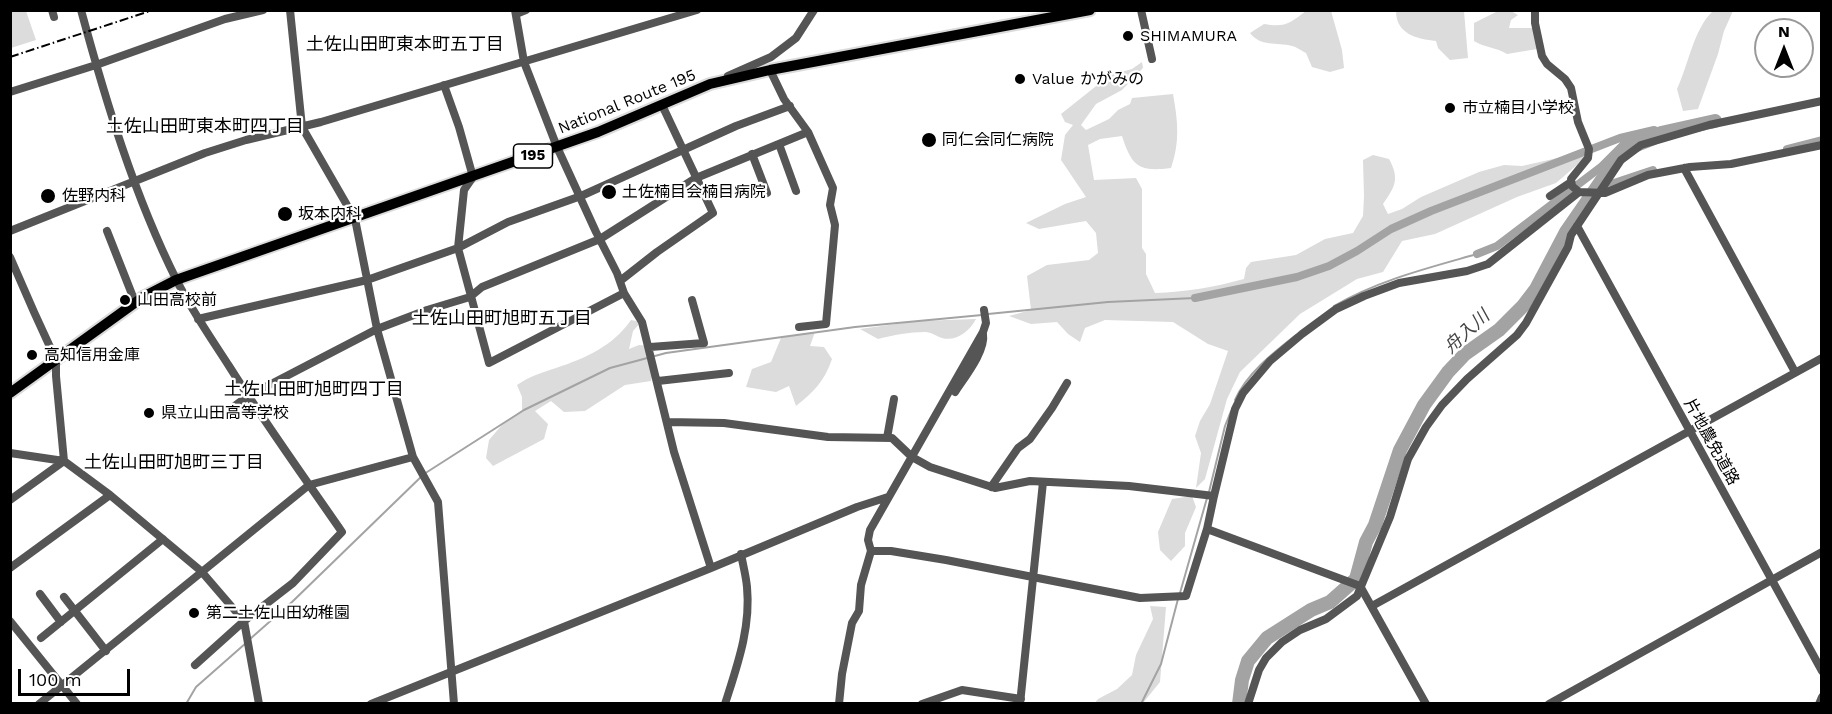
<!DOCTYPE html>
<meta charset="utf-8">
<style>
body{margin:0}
#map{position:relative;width:1832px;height:714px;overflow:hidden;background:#fff;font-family:"Work Sans",sans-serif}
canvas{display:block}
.frame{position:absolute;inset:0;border:12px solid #000;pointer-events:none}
.north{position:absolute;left:1754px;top:18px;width:60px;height:60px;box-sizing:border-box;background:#fff;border:2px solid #999;border-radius:50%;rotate:0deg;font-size:16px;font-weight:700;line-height:24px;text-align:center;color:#000}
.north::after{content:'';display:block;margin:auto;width:21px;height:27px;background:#000;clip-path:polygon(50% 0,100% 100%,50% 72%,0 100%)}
.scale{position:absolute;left:18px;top:669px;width:112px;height:27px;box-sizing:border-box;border:3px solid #000;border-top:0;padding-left:8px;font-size:18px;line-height:21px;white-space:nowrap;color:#000;-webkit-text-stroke:4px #fff;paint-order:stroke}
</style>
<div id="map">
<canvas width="1832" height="714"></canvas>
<div class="frame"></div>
<div class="north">N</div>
<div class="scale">100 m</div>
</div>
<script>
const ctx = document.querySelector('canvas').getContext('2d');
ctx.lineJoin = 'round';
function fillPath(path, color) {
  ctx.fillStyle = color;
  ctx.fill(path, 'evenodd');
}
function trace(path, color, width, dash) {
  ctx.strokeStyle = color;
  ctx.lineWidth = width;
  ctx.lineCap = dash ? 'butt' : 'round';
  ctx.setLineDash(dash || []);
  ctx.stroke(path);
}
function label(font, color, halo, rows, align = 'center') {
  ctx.font = font + ' "Work Sans","Noto Sans JP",sans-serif';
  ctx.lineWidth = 4.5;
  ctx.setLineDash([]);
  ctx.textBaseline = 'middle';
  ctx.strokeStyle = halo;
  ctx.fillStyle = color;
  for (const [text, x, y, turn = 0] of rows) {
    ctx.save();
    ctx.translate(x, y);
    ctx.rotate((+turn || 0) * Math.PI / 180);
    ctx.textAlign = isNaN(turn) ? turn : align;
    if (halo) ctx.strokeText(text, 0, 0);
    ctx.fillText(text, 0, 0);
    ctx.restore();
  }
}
fillPath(new Path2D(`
 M11,10l15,1 10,29 -25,8z
 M1306,11h25l11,39 2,18 -14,4 -18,-5 -6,-14c-4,-2 -9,-6 -14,-7 -16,-4 -31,1 -42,-13l14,-9c21,4 26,-1 42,-13z
 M1396,11h68l4,47 -18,2 -12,-12 -2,-7c-19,-2 -40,-7 -40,-30z
 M1498,11h13l7,4 -7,5 -2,8h26l2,21 -30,5c-11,-7 -22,-6 -33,-13v-18z
 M1713,11h20l-9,20 -6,23 -20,55 -15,2 -6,-22c11,-23 17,-61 36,-78z
 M1142,62l1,6 -21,22 -26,14 -15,21 5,5 23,-11 9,-9 12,-6 2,-6 41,-4c5,28 7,48 -2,74 -32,4 -39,-1 -49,-32l-22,3 -12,6 6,35 42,-2 6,11v59l4,6v20l9,19c30,-1 60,-6 89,-14l2,-11 5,-6 45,-7 29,-16 28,-6 10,-17 1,-20 -1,-36 10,-5 16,4c11,20 6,28 -6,45l5,10 14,-5 19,-12 58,-25 25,-7 18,1 40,-9 22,-9v11l-28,24 -39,14 -82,37 -33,7 -19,31 -26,7 -57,35 -60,58 -13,27 -22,80 -9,9 5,-35 -6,-17 5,-15 10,-17 18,-53 -20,-7 -35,-22 -68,-2 -20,8 -5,14 -12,-8 -11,-12 -26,2 -22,-8 22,-6 -4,-34 20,-11 42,-5 9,-7 -2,-20 -10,-12 -47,8 -13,-6 39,-19 21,-7 -25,-37 4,-25 8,-10 -8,-3 -4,-8 49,-39 22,-6z
 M976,319c-6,12 -20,23 -34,19 -6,-2 -11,-6 -17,-6 -16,0 -31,3 -47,7l-18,-10 58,-8z
 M631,320l10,2 -8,9 -4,18 10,-4 12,1 4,20 -4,15 -26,4 -40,26 -21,1 -13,-11 -16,10 13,13 -4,15 -51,27 -7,-8 3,-18 12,-14 21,-16v-13l-5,-12c13,-9 24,-12 39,-17 30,-10 57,-22 75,-48z
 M815,332l-5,14 14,1 8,12c-7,21 -18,33 -36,47l-7,-20 -13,6 -30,-5 6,-18 19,-7 10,-24z
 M1192,496l4,11 -11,26v13l-14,15 -11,-11 -2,-18 14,-33z
 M1150,606l16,1 -6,75 -17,21h-48l3,-4 19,-10 15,-14 4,-20 17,-36z`), '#dcdcdc');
trace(new Path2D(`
 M1334,306c45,-26 94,-38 143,-52
 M988,314l120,-12 87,-4
 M1235,400c12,-27 38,-47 61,-65
 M1209,492l16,-66 6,-15
 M1180,593l27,-95
 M250,639l42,-37 132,-128 100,-64 86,-42 56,-15 189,-26 127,-12
 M186,704l10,-17 50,-44
 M1141,704l20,-40 17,-65`), '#a3a3a3', 2);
trace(new Path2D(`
 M1787,149l35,-9
 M1596,189l57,-19
 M1477,254l20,-8 104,-79 24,-24 19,-5
 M1195,298l102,-21 32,-11 28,-15 34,-22 40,-18 189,-73 34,-8 7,3`), '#a3a3a3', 8);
trace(new Path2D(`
 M1239,704l3,-24 6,-19 19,-23 44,-28 19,-8 26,-23 10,-37 9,-17 25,-75 24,-45 24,-33 17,-18 34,-24 24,-24 13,-17 30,-57 56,-81c11,-6 33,-11 39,-18l54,-12`), '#a3a3a3', 14);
const highway = new Path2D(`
 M10,393l133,-96 33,-17 422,-148 112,-48 60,-14 320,-60`);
trace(highway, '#dbdbdb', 14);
trace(new Path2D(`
 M52,10l2,7
 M81,10c25,92 53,185 96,271 15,30 34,57 52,85 36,57 75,111 113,166l-49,51 -49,38 -49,44
 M290,10l12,117 53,92 22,110 36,128 25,45 16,202
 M515,10l9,52 33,85 39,85 21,41 7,20 18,29 32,130 37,116
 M1141,10l11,49
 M1535,10v13l7,33 5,8 18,15 6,9 7,34 11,27 -1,9 -17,21 1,7 7,6 26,1 43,-18 42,-8 41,-3 91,-19
 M516,14l10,-4
 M770,70l14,29 24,33 25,56 -3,17 5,20 -9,99 -27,3
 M728,76l43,-19 25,-19 18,-28
 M444,85l15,42 14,50 -9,13 -6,58 31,115 135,-70
 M10,92l86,-27 129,-46 38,-9
 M779,144l17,47
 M752,154l15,39
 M1684,168l111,204
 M1550,196l21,-14
 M1577,226l245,445
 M10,231l195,-78 41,-13 75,-18 376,-112
 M107,231l28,71
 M10,257l24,55 22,48v16l8,85 -54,39
 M620,281l37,-29 56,-39 -51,-108
 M984,310l2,13 -3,9 -113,198 -2,10 3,11h20l55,9 194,38 46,-2 21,-67
 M198,319l169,-39 91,-32 50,-26 73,-26 155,-70 54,-20
 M650,347l54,-4 -12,-43
 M658,381l71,-8
 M955,392c9,-14 31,-41 28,-58
 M232,408l16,-12 129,-67 50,-19 43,-13 12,-10 118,-48 96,-61 112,-46
 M667,422l57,1 104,14 64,1 20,19 18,10 65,21 35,-7 99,5 85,10 -7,33 153,57 66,118
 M887,438l7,-39
 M10,453l54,8 46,34 91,76 43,50 15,83
 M991,487l27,-39 12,-9 22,-31 15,-25
 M1214,496l21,-87 8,-16 27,-32 32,-27 34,-25 28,-13 35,-13 68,-12 21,-7 91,-72
 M10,568l100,-73
 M40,594l21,28
 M64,597l42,54
 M1372,606l450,-248
 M10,621l67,83
 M41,638l122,-99
 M39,704l270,-219 104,-28
 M371,704l340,-136 146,-61 31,-10
 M725,704c12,-38 26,-76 22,-117 -1,-11 -4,-22 -6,-33
 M839,704l3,-30 10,-51 7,-12 2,-26 10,-34
 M922,704l40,-14 59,9
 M1020,704l23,-222
 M1248,704l11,-34 7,-12 16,-16 18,-12 26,-11 31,-23 33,-79 18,-58 18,-32 16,-22 25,-26 50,-44 9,-12 42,-76 3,-12 50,-75 20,-15 68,-20 113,-24
 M1549,704l273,-152
 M1819,704l3,-7`), '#555', 8);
trace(highway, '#000', 10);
trace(new Path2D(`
 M10,57l143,-47`), '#000', 2, [9, 3, 1.5, 3]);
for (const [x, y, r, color] of [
 [1128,36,6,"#000"],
 [1020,79,6,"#000"],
 [1450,108,6,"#000"],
 [929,140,8,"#000"],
 [609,192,8,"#000"],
 [48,196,8,"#000"],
 [285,214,8,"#000"],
 [125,300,6,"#000"],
 [32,355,6,"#000"],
 [149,413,6,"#000"],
 [194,613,6,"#000"]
]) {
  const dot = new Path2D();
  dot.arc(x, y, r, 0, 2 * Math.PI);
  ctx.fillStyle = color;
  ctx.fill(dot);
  trace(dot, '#fff', 2);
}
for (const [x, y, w] of [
 [533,156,39]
]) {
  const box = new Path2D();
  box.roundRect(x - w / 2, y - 12, w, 24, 4.5);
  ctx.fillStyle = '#fff';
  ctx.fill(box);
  trace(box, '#000', 1.5);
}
label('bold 15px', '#000', null, [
 ["195",533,156]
]);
label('16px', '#000', '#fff', [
 ["SHIMAMURA",1140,36],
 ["Value かがみの",1032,79],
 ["市立楠目小学校",1462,108],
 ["同仁会同仁病院",942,140],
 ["土佐楠目会楠目病院",622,192],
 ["佐野内科",62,196],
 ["坂本内科",298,214],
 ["山田高校前",137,300],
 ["高知信用金庫",44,355],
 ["県立山田高等学校",161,413],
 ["第二土佐山田幼稚園",206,613]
], 'left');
label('16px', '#000', '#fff', [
 ["National Route 195",627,102,-22],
 ["片地農免道路",1711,442,61]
]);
label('18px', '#000', '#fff', [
 ["土佐山田町東本町五丁目",405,45],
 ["土佐山田町東本町四丁目",205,127],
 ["土佐山田町旭町五丁目",502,319],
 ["土佐山田町旭町四丁目",314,390],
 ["土佐山田町旭町三丁目",174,463]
]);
label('italic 18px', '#444', '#fff', [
 ["舟入川",1467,332,-43]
]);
</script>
